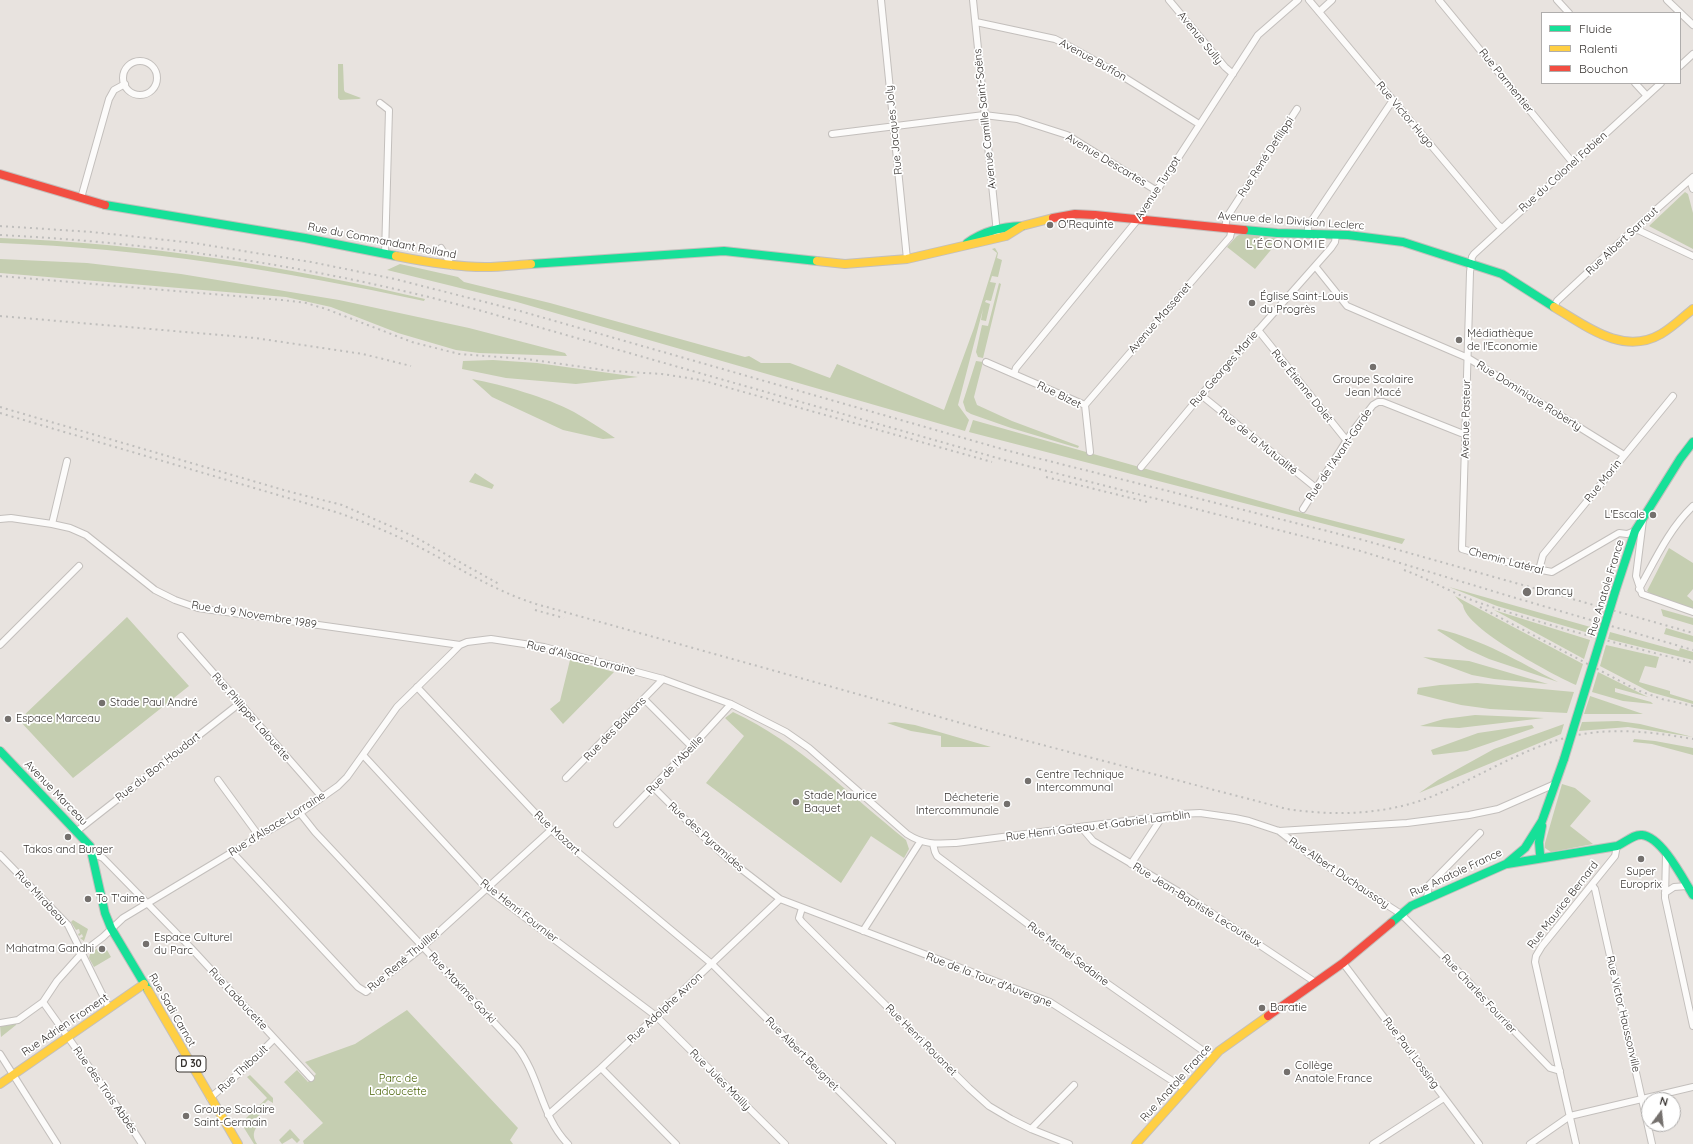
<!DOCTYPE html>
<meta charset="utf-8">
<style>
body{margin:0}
#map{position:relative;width:1693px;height:1144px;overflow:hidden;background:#e8e3df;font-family:Quicksand,sans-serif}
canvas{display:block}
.legend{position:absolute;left:1541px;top:12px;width:140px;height:72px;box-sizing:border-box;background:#fff;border:1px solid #afadac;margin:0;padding:5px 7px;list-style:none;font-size:12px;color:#36322f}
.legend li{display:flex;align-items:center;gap:8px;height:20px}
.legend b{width:20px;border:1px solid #afadac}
.north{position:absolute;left:1641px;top:1092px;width:40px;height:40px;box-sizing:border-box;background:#fff;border:1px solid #afadac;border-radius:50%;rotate:15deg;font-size:11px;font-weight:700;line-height:16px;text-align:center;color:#36322f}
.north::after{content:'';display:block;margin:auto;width:14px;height:18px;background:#74706d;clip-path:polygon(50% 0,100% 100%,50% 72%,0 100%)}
</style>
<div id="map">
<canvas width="1693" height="1144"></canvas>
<ul class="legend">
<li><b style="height:5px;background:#16e098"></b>Fluide</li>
<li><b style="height:5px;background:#ffcf43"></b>Ralenti</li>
<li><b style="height:5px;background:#f24e42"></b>Bouchon</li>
</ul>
<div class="north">N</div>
</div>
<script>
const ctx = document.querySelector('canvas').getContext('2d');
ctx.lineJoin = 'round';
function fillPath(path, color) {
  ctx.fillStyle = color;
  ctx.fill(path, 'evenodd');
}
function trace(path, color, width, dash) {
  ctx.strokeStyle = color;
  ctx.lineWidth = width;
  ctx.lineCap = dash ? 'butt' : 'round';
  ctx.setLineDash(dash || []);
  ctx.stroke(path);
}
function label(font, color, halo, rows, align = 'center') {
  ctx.font = font + ' Quicksand,sans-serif';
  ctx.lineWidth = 3.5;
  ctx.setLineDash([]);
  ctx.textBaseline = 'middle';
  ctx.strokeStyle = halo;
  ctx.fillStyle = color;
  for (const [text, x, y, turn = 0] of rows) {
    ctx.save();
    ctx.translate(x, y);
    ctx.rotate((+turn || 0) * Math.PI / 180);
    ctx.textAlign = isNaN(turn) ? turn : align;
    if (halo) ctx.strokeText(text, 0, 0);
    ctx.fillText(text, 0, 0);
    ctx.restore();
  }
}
fillPath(new Path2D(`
 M338,64h5l1,26 1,2 16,6 -2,1 -19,1 -2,-2z
 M1685,192l3,2 5,19v36l-44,-23z
 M1241,234l39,5 -25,30 -28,-22 10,-11z
 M0,238c143,5 286,28 425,61l-1,2c-140,-30 -281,-53 -424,-58z
 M995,248l3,5 -1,5 5,2 -4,17 -6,-1 -2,6 6,1 -5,18 -5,-1 -1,2 5,2 -4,17 -5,-1 2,-11 -25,96 11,15 -4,11 -448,-129 -130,-32 13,-6 58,13 6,5 86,21 195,54 4,-1 12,7h29l40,15 7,-14 107,46 30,-82 23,-75 -5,-4z
 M0,259l87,4 94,11 158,26 130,28 96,25 2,3 -88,-3 -23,-3 -58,-17 -67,-26 -45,-10 -286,-24z
 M999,283l2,1 -18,74 -5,-1 -2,-5 6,-27 6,1z
 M493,360l44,3 101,14 -62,7 -70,-6 -44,-9 1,-8z
 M976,361l7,1 -9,35 3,8 35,16 67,25 -1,2 -67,-20 -40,-14 -5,-3 -3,-9z
 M472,379c31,6 74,18 102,33 14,8 28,17 41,26l-12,1 -40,-9 -71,-33z
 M973,420l322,91 110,28 -3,5 -433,-112z
 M475,473l19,12 -2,4 -23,-7z
 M1669,548l24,15v26l-6,7 6,5v8l-40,-14 -6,-4z
 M1449,587l145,41 -2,6 -95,-28z
 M1455,596l128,68 -7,21c-22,-10 -111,-56 -113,-80z
 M1661,609l32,9v7l-30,-9z
 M1494,610l96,30 -6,19z
 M127,617l62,69 -116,92 -54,-58z
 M1666,628l27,8v6l-29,-8z
 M1439,629c44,11 79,32 119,53l-69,-23 -22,-10 -30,-19z
 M1610,632l69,19 1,-3 13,4v8l-85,-21z
 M1606,645l53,12 -3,11 -11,-2 -6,16 31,9v3l23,7v3l-43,-12 -50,-26z
 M1423,657l46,4 79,23 -54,-5 -22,-4z
 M570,660l44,12 -51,52 -13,-15 10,-8z
 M1598,672l50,25 -33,-9v4l36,10 2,2 -30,-3 -31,-9z
 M1477,683l97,9 -7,21 -77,-4 -29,-4 -44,-11 1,-6 22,-3z
 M1590,696l53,18h-59z
 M733,712c66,31 117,83 173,128l3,9 -5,9 -33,-22 -30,47 -135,-100 38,-47 -19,-18z
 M1475,715l69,3 -85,10 -39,-2 24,-7z
 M1618,721l22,3 53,13 -65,-10 -49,4 3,-9z
 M895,722l20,3 76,22h-50v-11l-30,-5 -24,-8z
 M1564,724l-3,10 -142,59 19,-13 56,-31z
 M1532,725l2,3 -67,23 -34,4 -2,-5 47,-17z
 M1634,739l21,2 38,7v7l-41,-11 -19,-2z
 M1562,784l13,4 16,13 -21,25 23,18 -42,8 -6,-4v-5z
 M73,920l15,9 -4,12 -4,-3 3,-1 -1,-3 -3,2 -1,-2 2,-1 -1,-4 -3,1 -5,-8z
 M99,947l3,4 5,-1 4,7 -17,10 -5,-9 1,-4z
 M407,1010l111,118 -8,12 3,4h-209l-1,-3 20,-18 -39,-41 13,-12 11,12 8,-8 -11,-12 50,-18z
 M16,1023v2l-15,12 -1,-12z
 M250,1075l23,23v5l-5,-3 -8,8 3,4 -8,7 4,5c-6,7 -7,12 -2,20h-3l-13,-21 26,-25 -20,-21z
 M290,1129l10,11 -3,3 -5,-5 -10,6 -3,-4z`), '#c5ceb1');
const street = new Path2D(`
 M881,0l26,259
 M973,0l24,233
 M1169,0l56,67 8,7
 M1309,0l189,225 4,3
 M1439,0l134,163
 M1557,0l12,13
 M1667,0l26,25
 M1319,12l13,-12
 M976,22l79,17 12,6 52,29 80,50
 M123 78a17 17 0 1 1 34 0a17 17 0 1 1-34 0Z
 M1680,66l13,-12
 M1635,83l12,13
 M380,103l9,7 -4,144
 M832,134l152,-19 33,4 50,16 90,56
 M1690,180l3,9
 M81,198l28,-99 5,-9 11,-6
 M1225,228l2,-11 70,-108
 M1638,230l55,26
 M1308,234v-8l85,-126
 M441,248l11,18
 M1315,266l32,40 121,52 156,97
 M1554,307l3,-6 75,-70 6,-1 3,-7 52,-46
 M1258,330l89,111
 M986,362l99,43
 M1014,374l2,-6 123,-150 119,-183 40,-35
 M1201,395l115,93
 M1085,405l145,-168 2,-8
 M1085,405l5,47
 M1141,467l60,-72 130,-147 4,-6 1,-7
 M1303,509l49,-77 21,-27 5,-3h5l78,31h5
 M0,519l11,-1 41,6 18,4 16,7 69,55 20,10 23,8 262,37
 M1643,520l-7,56 6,18 51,18
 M52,524l15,-63
 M1635,531l-8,3 -8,-1 -67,39 -31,-6 -59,-17 8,-277 2,-15 2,-3 187,-171
 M1539,570l4,-15 130,-159
 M1639,589c16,-29 30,-60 54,-83
 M181,636l141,161
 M0,645l79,-79
 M417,687l134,143 161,134 180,180
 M644,699l48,48
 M363,755l123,133 170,128 129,128
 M566,778l97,-99
 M218,780l41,56
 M653,787l39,39 35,32 53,41 270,103 135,87
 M300,813l15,19 202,215c23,29 24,70 51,97
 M617,824l81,-84 33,-36
 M1081,827l12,14 93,55 129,86
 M77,831l163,-128
 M1279,831l31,24 91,59 63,63 26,29 60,62 10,3
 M933,844l2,8 2,4 171,128 104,73
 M232,852l126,135 8,5 53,-42 132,-120
 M92,853l11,5 88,90 120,130
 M1666,854l-1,44 28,128
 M0,855l68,70 41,83
 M1131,864l31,-47
 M1592,885l3,4 57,255
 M1665,893l9,-6 13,-1
 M1427,898l2,-13 51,-52
 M802,908l-3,10 3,4 167,166 20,18 22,13 20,10 38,15
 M863,931l57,-89
 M1343,963l136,181
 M43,1002l83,117 16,25
 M0,1023l18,-3 25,-18 14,-21 25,-28 21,-16 20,-19 136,-82 41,-23 38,-27 9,-9 50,-70 53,-52 10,-10 7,-3 24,-3 53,8 119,32 68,25 55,28 23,16 98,86c17,11 29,10 49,9l224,-29 20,-1 35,5 14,3 30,10 128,-8 62,-8 29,-6 57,-25
 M0,1054l57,90
 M601,1068l75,76
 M210,1098l35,-30 29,-29
 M548,1115l53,-47 179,-169
 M1031,1129l43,-44
 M1373,1144l71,-46
 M1530,1144l40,-28 123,-29
 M1576,1144l-41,-182 1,-6 6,-10 73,-90 2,-10`);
const fast = new Path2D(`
 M105,205l200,33 91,18
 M1244,230l33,3 71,2 55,7 99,32 52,33
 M967,243c17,-12 34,-16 55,-17
 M531,264l193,-13 93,10
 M1615,592l20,-61 45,-72 13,-17
 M0,751l90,95 15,67 6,15 37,62
 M1540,854l-1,-12 3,-16
 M1507,864l110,-18c8,-3 16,-12 25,-11 20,2 41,44 51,60
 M1391,923l20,-17 95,-42 19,-16 17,-27 22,-62`);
const slow = new Path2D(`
 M396,256c30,6 59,11 89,11 15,0 31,-2 46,-3
 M817,261l28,3 62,-5 99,-23 16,-10 31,-8
 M1554,307c32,19 69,49 107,27 12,-7 22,-17 32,-25
 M148,990l90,154
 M0,1084l144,-100
 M1136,1144l83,-93 49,-35`);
const jam = new Path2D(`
 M0,174l105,31
 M1053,218l22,-4 20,1 149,15
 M1268,1016l75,-53 48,-40`);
trace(street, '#c3bfbc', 8);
trace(fast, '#c3bfbc', 10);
trace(slow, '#c3bfbc', 10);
trace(jam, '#c3bfbc', 10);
trace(street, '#fcfbfa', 6);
trace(fast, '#16e098', 8);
trace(slow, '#ffcf43', 8);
trace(jam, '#f24e42', 8);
trace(new Path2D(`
 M0,226l92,6 102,11 117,19 84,17 125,32 489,140 354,89 330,93
 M0,235c161,8 320,32 475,74l533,152 349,89 152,46 184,54
 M0,276l282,24 24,3 20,6 86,33 47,12 67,5 85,12 51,3 39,6 291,82
 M0,316l255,22 108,16 48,12
 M0,407l287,84 55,14 71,31 86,48
 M0,413l339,100c28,10 57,22 84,36 38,20 72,42 113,55l457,128 294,77c48,7 95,6 141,-11 49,-19 93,-50 145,-62 40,-9 80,-4 120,3
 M1046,477l101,25
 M1404,570c25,9 48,23 73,32 71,24 143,42 216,61
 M1480,607l157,83 25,9 31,7
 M535,610l29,8`), '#bfbebc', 2, [2, 4]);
const fastBridge = new Path2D(`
 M1564,759l51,-167`);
trace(fastBridge, '#c3bfbc', 10, []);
trace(fastBridge, '#16e098', 8);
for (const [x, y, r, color] of [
 [1050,225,4,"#74706d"],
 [1252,303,4,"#74706d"],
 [1459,340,4,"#74706d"],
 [1373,367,4,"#74706d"],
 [1653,515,4,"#74706d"],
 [1527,592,5,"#74706d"],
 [102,703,4,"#74706d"],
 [8,719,4,"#74706d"],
 [1028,781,4,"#74706d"],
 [796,802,4,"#74706d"],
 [1007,804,4,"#74706d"],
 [68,837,4,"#74706d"],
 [1641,859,4,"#74706d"],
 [88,899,4,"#74706d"],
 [146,944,4,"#74706d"],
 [102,949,4,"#74706d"],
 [1262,1008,4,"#74706d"],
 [1287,1072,4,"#74706d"],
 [186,1116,4,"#74706d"]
]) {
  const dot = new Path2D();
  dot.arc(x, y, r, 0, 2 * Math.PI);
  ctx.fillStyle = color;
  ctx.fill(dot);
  trace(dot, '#fff', 1.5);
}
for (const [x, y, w] of [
 [191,1064,30]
]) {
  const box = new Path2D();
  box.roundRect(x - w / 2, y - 8, w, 16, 3);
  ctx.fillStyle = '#fff';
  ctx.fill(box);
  trace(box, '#36322f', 1);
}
label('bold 10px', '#36322f', null, [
 ["D 30",191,1064]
]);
label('11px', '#36322f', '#fff', [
 ["Avenue Sully",1200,38,51],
 ["Avenue Buffon",1093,60,29],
 ["Rue Parmentier",1506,81,51],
 ["Rue Victor Hugo",1405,115,50],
 ["Avenue Camille Saint-Saëns",985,119,-96],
 ["Rue Jacques Joly",894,130,-96],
 ["Rue René Defilippi",1266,157,-57],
 ["Avenue Descartes",1106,160,31],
 ["Rue du Colonel Fabien",1563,172,-42],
 ["Avenue Turgot",1158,188,-57],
 ["Avenue de la Division Leclerc",1291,221,4],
 ["Rue du Commandant Rolland",382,241,11],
 ["Rue Albert Sarraut",1622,241,-43],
 ["Avenue Massenet",1160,318,-49],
 ["Rue Georges Marie",1224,369,-49],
 ["Rue Étienne Dolet",1302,386,51],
 ["Rue Bizet",1059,395,26],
 ["Rue Dominique Roberty",1529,396,32],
 ["Avenue Pasteur",1466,419,-89],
 ["Rue de la Mutualité",1258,442,39],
 ["Rue de l'Avant-Garde",1339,455,-56],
 ["Rue Morin",1603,481,-51],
 ["Chemin Latéral",1506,561,15],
 ["Rue Anatole France",1606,588,-73],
 ["Rue du 9 Novembre 1989",254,615,9],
 ["Rue d'Alsace-Lorraine",581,658,14],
 ["Rue Philippe Lalouette",251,717,49],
 ["Rue des Balkans",615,729,-46],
 ["Rue de l'Abeille",675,765,-46],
 ["Rue du Bon Houdart",158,767,-38],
 ["Avenue Marceau",56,793,46],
 ["Rue d'Alsace-Lorraine",277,824,-32],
 ["Rue Henri Gateau et Gabriel Lamblin",1098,826,-7],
 ["Rue Mozart",557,833,43],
 ["Rue des Pyramides",706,837,42],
 ["Rue Albert Duchaussoy",1339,873,34],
 ["Rue Anatole France",1456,873,-25],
 ["Rue Mirabeau",41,898,47],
 ["Rue Jean-Baptiste Lecouteux",1197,905,32],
 ["Rue Maurice Bernard",1563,905,-52],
 ["Rue Henri Fournier",519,911,38],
 ["Rue Michel Sedaine",1068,954,37],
 ["Rue René Thuillier",404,960,-40],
 ["Rue de la Tour d'Auvergne",989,980,21],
 ["Rue Maxime Gorki",462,988,47],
 ["Rue Charles Fourrier",1479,994,47],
 ["Rue Ladoucette",238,999,47],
 ["Rue Adolphe Avron",665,1008,-43],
 ["Rue Sadi Carnot",172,1010,60],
 ["Rue Victor Haussonville",1623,1014,77],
 ["Rue Adrien Froment",65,1025,-34],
 ["Rue Henri Rouanet",921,1040,45],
 ["Rue Paul Lossing",1411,1053,53],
 ["Rue Albert Beugnet",802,1054,45],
 ["Rue Thibault",243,1069,-43],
 ["Rue Jules Mailly",720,1080,45],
 ["Rue Anatole France",1176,1083,-48],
 ["Rue des Trois Abbés",105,1090,55]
]);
label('11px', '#36322f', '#fff', [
 ["O'Requinte",1058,225],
 ["Église Saint-Louis",1260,297],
 ["du Progrès",1260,310],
 ["Médiathèque",1467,334],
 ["de l'Economie",1467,347],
 ["Groupe Scolaire",1373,380,"center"],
 ["Jean Macé",1373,393,"center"],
 ["L'Escale",1645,515,"right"],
 ["Drancy",1536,592],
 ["Stade Paul André",110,703],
 ["Espace Marceau",16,719],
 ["Centre Technique",1036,775],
 ["Intercommunal",1036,788],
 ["Stade Maurice",804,796],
 ["Baquet",804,809],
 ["Décheterie",999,798,"right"],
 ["Intercommunale",999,811,"right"],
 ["Takos and Burger",68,850,"center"],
 ["Super",1641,872,"center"],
 ["Europrix",1641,885,"center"],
 ["To T'aime",96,899],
 ["Espace Culturel",154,938],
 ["du Parc",154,951],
 ["Mahatma Gandhi",94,949,"right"],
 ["Baratie",1270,1008],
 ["Collège",1295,1066],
 ["Anatole France",1295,1079],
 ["Groupe Scolaire",194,1110],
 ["Saint-Germain",194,1123]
], 'left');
label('11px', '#445e00', '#fff', [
 ["Parc de",398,1079],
 ["Ladoucette",398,1092]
]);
ctx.letterSpacing = '1px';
label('12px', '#4e4641', '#fff', [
 ["L'ÉCONOMIE",1286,244]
]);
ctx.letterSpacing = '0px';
</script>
